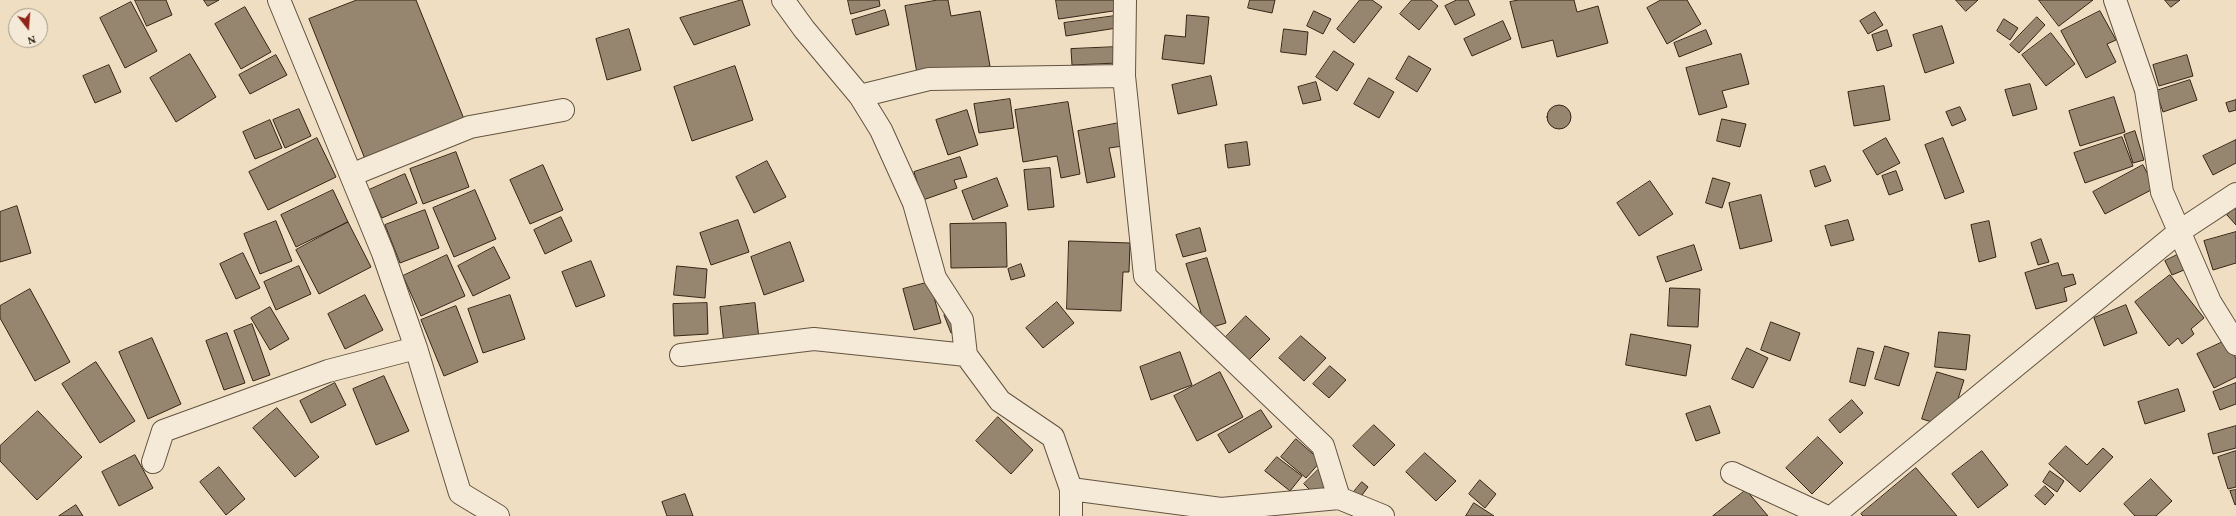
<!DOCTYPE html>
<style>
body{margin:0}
#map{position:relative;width:2236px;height:516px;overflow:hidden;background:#efdec1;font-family:Vollkorn,serif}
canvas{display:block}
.north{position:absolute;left:8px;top:8px;width:40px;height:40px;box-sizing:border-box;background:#f5ead7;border:1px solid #a89c8a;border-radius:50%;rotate:163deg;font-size:11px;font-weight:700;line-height:16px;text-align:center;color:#352617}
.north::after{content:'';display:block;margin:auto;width:14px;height:18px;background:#8f2418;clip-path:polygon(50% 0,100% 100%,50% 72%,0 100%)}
</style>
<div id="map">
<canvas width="2236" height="516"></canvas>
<div class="north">N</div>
</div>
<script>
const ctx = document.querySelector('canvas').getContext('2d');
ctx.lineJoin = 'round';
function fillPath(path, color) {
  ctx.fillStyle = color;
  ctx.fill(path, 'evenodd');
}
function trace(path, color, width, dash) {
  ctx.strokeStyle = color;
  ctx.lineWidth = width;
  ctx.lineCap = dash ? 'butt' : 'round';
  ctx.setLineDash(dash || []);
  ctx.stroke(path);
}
const building = new Path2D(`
 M135,0h31l6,15 -25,11z
 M204,0h15l-11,6z
 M357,0h59l50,124 -99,40 -58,-145z
 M742,0l8,25 -56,20 -14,-27z
 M848,0h31l1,6 -29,8z
 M938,0h10l3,16 29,-5 10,55 -72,13 -13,-73z
 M1056,0h62l2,10 -61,9z
 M1250,0h25l-3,13 -24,-5z
 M1360,0h12l10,7 -28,36 -17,-14z
 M1412,0h19l7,6 -19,24 -19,-16z
 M1457,0h11l7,15 -20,10 -10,-19z
 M1519,0h55l3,12 21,-6 10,37 -51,14 -4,-17 -31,8 -12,-46z
 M1661,0h26l14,24 -34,20 -20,-36z
 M1956,0h22l-12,11z
 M2039,0h54l-34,26z
 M2165,0h15l-9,7z
 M131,2l26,49 -32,17 -25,-50z
 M245,7l26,45 -30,17 -26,-45z
 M885,10l4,15 -33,10 -4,-15z
 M1314,11l17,8 -8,15 -16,-8z
 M2100,11l16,29 -9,4 9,18 -30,16 -25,-47z
 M1875,12l8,13 -15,9 -8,-13z
 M1122,15l1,12 -57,9 -2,-13z
 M1187,15l22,2 -5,47 -42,-5 3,-24 20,2z
 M2037,17l8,8 -26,28 -9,-8z
 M2004,19l14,9 -8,12 -13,-9z
 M1503,21l8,18 -39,17 -8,-17z
 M1942,26l12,37 -29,10 -12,-38z
 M629,29l12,41 -34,10 -11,-41z
 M1284,29l24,3 -2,23 -25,-3z
 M1706,30l6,14 -33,13 -5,-14z
 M1887,30l5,16 -15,5 -5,-16z
 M2051,33l24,31 -29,22 -24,-31z
 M1117,47v16l-45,2 -1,-16z
 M1334,51l20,13 -17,27 -21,-14z
 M190,54l26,43 -40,25 -26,-44z
 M1741,54l8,30 -27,7 5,16 -28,8 -13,-47z
 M276,55l11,20 -37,19 -11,-19z
 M2187,55l6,21 -34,10 -6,-21z
 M1409,56l22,13 -14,23 -21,-13z
 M109,65l12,27 -26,11 -12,-27z
 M735,66l18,54 -61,21 -18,-54z
 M1211,76l6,29 -39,9 -6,-29z
 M1369,78l25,14 -15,26 -25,-14z
 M2190,80l7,20 -34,12 -7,-21z
 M1316,82l5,18 -18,4 -5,-17z
 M2030,84l7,25 -24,7 -8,-26z
 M1884,86l6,34 -36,6 -6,-34z
 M2114,97l11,35 -45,14 -11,-35z
 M1010,99l4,29 -35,5 -5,-29z
 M2236,100v10l-7,2 -3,-9z
 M1068,102l12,72 -19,4 -4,-22 -34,6 -8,-52z
 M1547 117a12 12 0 1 1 24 0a12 12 0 1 1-24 0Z
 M1960,107l6,13 -14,6 -6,-14z
 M299,109l12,27 -26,12 -12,-28z
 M967,110l11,35 -30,10 -12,-35z
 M1722,119l24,5 -6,23 -23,-6z
 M270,120l12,28 -27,11 -12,-27z
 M1119,123l4,23 -14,2 6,29 -28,6 -9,-52z
 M2135,131l9,29 -11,3 -9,-28z
 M2122,137l11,29 -48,17 -11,-30z
 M317,138l19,39 -68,33 -19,-38z
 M1886,138l14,25 -23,12 -14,-24z
 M1943,138l21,54 -19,7 -20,-54z
 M2236,140v23l-23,12 -10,-19z
 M1247,142l3,23 -22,3 -3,-23z
 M456,152l13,35 -46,17 -13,-35z
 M960,157l7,20 -13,3 3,8 -34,12 -9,-28z
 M767,161l19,36 -32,16 -18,-36z
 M543,165l20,45 -33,14 -20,-44z
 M2143,165l12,23 -50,26 -12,-22z
 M1825,166l6,15 -16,6 -5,-16z
 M1050,168l4,39 -26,3 -4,-40z
 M1896,171l7,19 -14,5 -7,-19z
 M405,174l12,29 -35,15 -13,-28z
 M997,178l11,28 -35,14 -11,-29z
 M1713,178l17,5 -8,25 -16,-5z
 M1650,181l23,33 -34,22 -22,-33z
 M333,190l15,32 -52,25 -15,-32z
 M475,190l21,49 -42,18 -21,-49z
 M1761,195l11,46 -32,8 -11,-46z
 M17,206l14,47 -31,9v-50z
 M2236,207v18l-9,-10z
 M425,210l14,38 -39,15 -15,-38z
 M561,217l11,24 -27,13 -11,-24z
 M738,220l11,32 -38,13 -11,-32z
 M1848,220l6,20 -23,6 -6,-20z
 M276,221l16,40 -32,13 -16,-40z
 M1989,221l7,36 -17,5 -8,-37z
 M348,222l23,45 -52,27 -23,-44z
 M1006,223l1,44 -56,1 -1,-44z
 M1200,228l6,23 -23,6 -7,-22z
 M2236,232v31l-23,7 -9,-29z
 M2041,239l8,23 -11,3 -7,-22z
 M1069,241l61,2 -1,29h-6l-2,39 -54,-2z
 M790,242l14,39 -40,14 -13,-38z
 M1694,245l8,25 -36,12 -9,-25z
 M494,247l16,31 -37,18 -15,-30z
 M243,253l17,35 -24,11 -16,-35z
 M447,255l18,41 -44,20 -18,-40z
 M2177,255l7,15 -12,5 -7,-14z
 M1207,258l19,65 -20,6 -20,-65z
 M591,261l14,35 -29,11 -14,-35z
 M2058,263l4,13 11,-2 3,10 -12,4 3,13 -31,8 -11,-36z
 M1021,264l4,12 -14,4 -3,-11z
 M299,266l12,28 -35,16 -12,-28z
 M677,266l30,3 -2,29 -31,-3z
 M2170,275l34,43 -13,11 3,5 -12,10 -4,-6 -9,8 -34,-44z
 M930,282l11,41 -27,7 -11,-41z
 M1670,288l30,1 -2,38 -30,-1z
 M30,289l40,73 -35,19 -35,-63v-12z
 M365,295l18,35 -38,19 -17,-35z
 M510,295l15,44 -42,14 -15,-44z
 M1057,302l17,21 -31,25 -17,-20z
 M707,303l1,31 -34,2 -1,-32z
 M755,303l4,36 -35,5 -4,-37z
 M2126,305l11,28 -33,13 -10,-28z
 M456,306l22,56 -34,14 -23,-56z
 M270,307l19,32 -19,11 -19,-32z
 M953,311l6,20 -8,2 -7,-18z
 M1246,316l24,23 -24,24 -24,-22z
 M1771,322l29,11 -10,28 -29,-11z
 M252,324l18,51 -17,6 -19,-50z
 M1939,332l31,3 -4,35 -31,-3z
 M227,333l18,50 -21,7 -18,-49z
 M1631,334l60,11 -5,31 -60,-11z
 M1301,336l25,22 -22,23 -25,-23z
 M152,338l29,66 -33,15 -29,-67z
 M2227,340l9,19v18l-22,11 -17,-34z
 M1885,346l24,7 -10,33 -24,-7z
 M1747,348l21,10 -15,30 -21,-9z
 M1858,348l16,4 -9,34 -15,-4z
 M1180,352l12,33 -41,15 -11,-33z
 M96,362l39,59 -35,22 -38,-59z
 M1330,366l16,14 -17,18 -16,-14z
 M1220,372l23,45 -46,24 -23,-45z
 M1937,372l27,8 -15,47 -27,-8z
 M384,376l25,55 -33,14 -23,-56z
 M335,383l11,22 -35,18 -11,-22z
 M2236,383v21l-16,6 -7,-18z
 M2178,389l7,22 -40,13 -7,-22z
 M1852,400l11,13 -23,20 -11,-13z
 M1710,406l10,27 -24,8 -10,-27z
 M277,408l42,49 -24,20 -42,-49z
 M1261,410l11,17 -43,26 -11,-18z
 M38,411l44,46 -45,43 -37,-39v-15z
 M998,417l35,33 -22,24 -35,-33z
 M1374,425l21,20 -21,21 -21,-20z
 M2236,426v22l-23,6 -5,-20z
 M1818,437l25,26 -31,31 -26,-26z
 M1296,439l25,22 -15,17 -25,-21z
 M2066,446l21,19 16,-17 10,9 -33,35 -31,-28z
 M1982,451l26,34 -30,23 -26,-34z
 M2236,451v36l-8,2 -10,-32z
 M1425,453l31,28 -20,20 -30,-29z
 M135,455l18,33 -34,18 -17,-34z
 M1277,457l25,19 -12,15 -25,-20z
 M219,467l26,32 -19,16 -26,-33z
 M1916,468l41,48h-94l-2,-2z
 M1318,470l12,12 -14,14 -12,-12z
 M2050,471l14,10 -7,11 -14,-10z
 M2151,479l21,22 -16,15h-21l-11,-12z
 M1480,480l16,14 -11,14 -16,-14z
 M1362,482l6,5 -9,12 -7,-5z
 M2045,486l9,9 -9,10 -10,-9z
 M1746,490l22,26h-55z
 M2236,490v14l-1,1 -5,-14z
 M685,494l8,22h-26l-5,-14z
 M1474,503l20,13h-28z
 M76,505l7,11h-24z`);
fillPath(building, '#96866f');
trace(building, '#352617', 1);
const street = new Path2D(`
 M279,0l104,253 33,95 44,145 38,23
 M783,0l21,29 56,67 21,34 33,73 21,75 27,42 4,35 34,46 53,36 18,52v27
 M2115,0l31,90 16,102 48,110 26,42
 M1124,76l1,-76
 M860,96l69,-17 195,-3 21,200 178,170 16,52
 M351,175l119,-48 93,-17
 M681,355l133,-16 152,16
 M153,462l10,-31 165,-60 88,-23
 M1732,473l93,43
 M1071,489l150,20 118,-11 44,18
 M1833,516l347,-285 56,-37`);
trace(street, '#645442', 24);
trace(street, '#f5ead7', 22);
</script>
